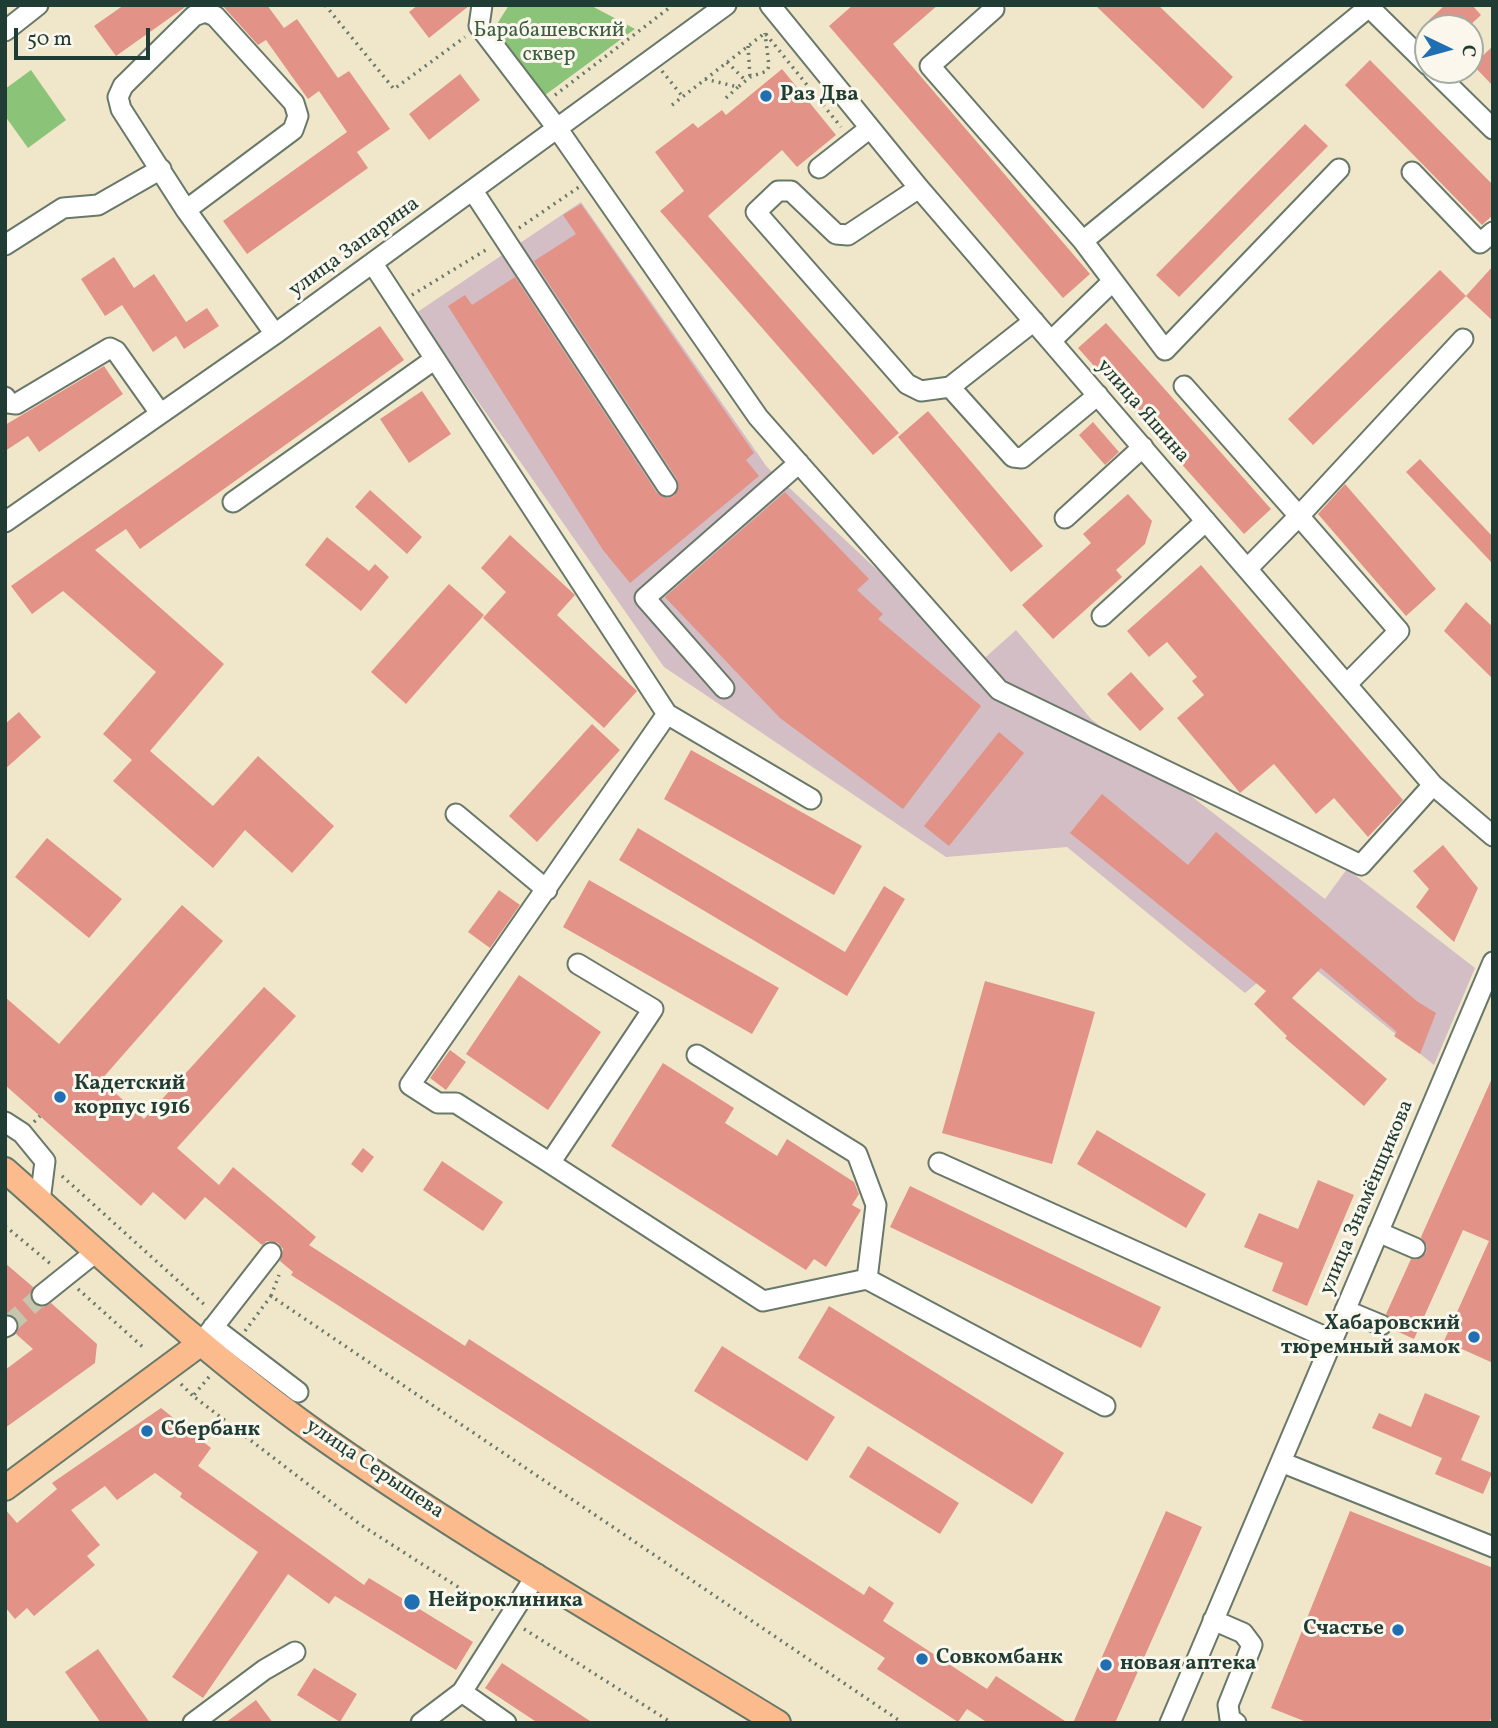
<!DOCTYPE html>
<meta charset="utf-8">
<style>
body{margin:0}
#map{position:relative;width:1498px;height:1728px;overflow:hidden;background:#f0e7cb;font-family:Vollkorn,serif}
canvas{display:block}
.frame{position:absolute;inset:0;border:7px solid #1f3d34;pointer-events:none}
.north{position:absolute;left:1414px;top:14px;width:70px;height:70px;box-sizing:border-box;background:#fbf7ec;border:2px solid #a3ada2;border-radius:50%;rotate:95deg;font-size:19px;font-weight:700;line-height:28px;text-align:center;color:#1f3d34}
.north::after{content:'';display:block;margin:auto;width:24px;height:32px;background:#1f6fb2;clip-path:polygon(50% 0,100% 100%,50% 72%,0 100%)}
.scale{position:absolute;left:14px;top:28px;width:136px;height:32px;box-sizing:border-box;border:4px solid #1f3d34;border-top:0;padding-left:9px;font-size:21px;line-height:24px;white-space:nowrap;color:#1f3d34;-webkit-text-stroke:5px #fbf7ec;paint-order:stroke}
</style>
<div id="map">
<canvas width="1498" height="1728"></canvas>
<div class="frame"></div>
<div class="north">С</div>
<div class="scale">50 m</div>
</div>
<script>
const ctx = document.querySelector('canvas').getContext('2d');
ctx.lineJoin = 'round';
function fillPath(path, color) {
  ctx.fillStyle = color;
  ctx.fill(path, 'evenodd');
}
function trace(path, color, width, dash) {
  ctx.strokeStyle = color;
  ctx.lineWidth = width;
  ctx.lineCap = dash ? 'butt' : 'round';
  ctx.setLineDash(dash || []);
  ctx.stroke(path);
}
function label(font, color, halo, rows, align = 'center') {
  ctx.font = font + ' Vollkorn,serif';
  ctx.lineWidth = 6;
  ctx.setLineDash([]);
  ctx.textBaseline = 'middle';
  ctx.strokeStyle = halo;
  ctx.fillStyle = color;
  for (const [text, x, y, turn = 0] of rows) {
    ctx.save();
    ctx.translate(x, y);
    ctx.rotate((+turn || 0) * Math.PI / 180);
    ctx.textAlign = isNaN(turn) ? turn : align;
    if (halo) ctx.strokeText(text, 0, 0);
    ctx.fillText(text, 0, 0);
    ctx.restore();
  }
}
fillPath(new Path2D(`
 M581,202l186,265 211,197 38,-34 75,89 234,180 22,-30 128,99 -41,97 -140,-113 -49,41 -178,-146 -121,10 -282,-190 -248,-354z`), '#d2bec4');
fillPath(new Path2D(`
 M509,5h81l45,24 -94,69 -49,-66z
 M31,70l35,50 -38,28 -23,-32v-27z`), '#8bc478');
fillPath(new Path2D(`
 M124,5h64l-72,51 -22,-30z
 M222,5h45l17,23 13,-9 41,59 11,-7 41,58 -33,23 11,16 -121,86 -24,-33 124,-89 -28,-41 -11,8 -42,-59 -8,5z
 M418,5h52l-41,33 -20,-26z
 M853,5h85l-45,39 197,230 -27,24 -234,-272z
 M1095,5h63l75,72 -30,32z
 M1445,5h27l9,10 -14,13h-31l-7,-8z
 M1493,46v40l-20,-21z
 M1370,60l123,125v30l-11,10 -137,-140z
 M782,69l54,66 -39,32 -15,-17 -74,66 191,217 -26,22 -213,-244 24,-20 -29,-39 38,-29 5,5 24,-18 4,5z
 M460,74l20,26 -51,40 -20,-26z
 M1305,124l23,22 -149,151 -23,-22z
 M581,204l173,249 -8,7 13,16 -129,107 -27,-33 -155,-244 17,-11 7,10 43,-28 142,216 10,5 7,-2 5,-10 -2,-7 -143,-218 42,-27 -13,-19z
 M114,257l20,31 20,-14 32,48 21,-14 12,18 -35,23 -8,-13 -23,16 -31,-47 -17,11 -24,-37z
 M1493,266v55l-27,-25z
 M1440,270l26,26 -153,149 -25,-26z
 M1106,323l165,186 -27,25 -166,-186z
 M380,326l24,34 -264,189 -14,-20 -31,21 129,114 -74,87 63,55 45,-50 76,70 -42,47 -47,-43 -32,38 -100,-87 19,-21 -29,-26 53,-62 -93,-81 -31,23 -21,-28z
 M104,366l19,28 -84,58 -11,-16 -23,15v-26z
 M422,391l29,43 -42,29 -29,-44z
 M928,411l115,135 -32,26 -113,-135z
 M1093,422l26,30 -14,13 -26,-30z
 M1420,459l73,78v27l-87,-92z
 M1345,484l91,105 -30,27 -88,-102z
 M370,490l52,47 -15,17 -52,-47z
 M785,492l84,87 -12,11 26,24 -5,5 103,87 -78,103 -123,-91 -115,-121z
 M1128,494l24,27 -7,23 -29,26 6,7 -69,62 -31,-34 69,-62 -8,-9z
 M510,535l65,60 -18,20 80,76 -33,37 -121,-110 23,-26 -25,-24z
 M327,537l42,34 6,-7 14,13 -28,34 -56,-46z
 M1201,565l202,235 -35,37 -34,-39 -18,16 -42,-50 -34,29 -63,-75 27,-23 -12,-14 5,-4 -30,-35 -18,15 -22,-26z
 M449,584l35,31 -78,89 -35,-32z
 M1466,602l27,25v52l-49,-48z
 M1131,672l33,37 -24,22 -33,-37z
 M19,712l22,25 -36,32v-45z
 M592,724l28,26 -83,92 -28,-26z
 M999,732l25,21 -75,93 -25,-20z
 M691,750l171,96 -28,49 -170,-96z
 M1102,794l86,71 28,-33 202,170 18,11 -16,41 -26,-18 3,-4 -76,-64 -29,30 95,81 -23,27 -79,-68 2,-2 -33,-32 12,-13 -196,-158z
 M638,828l207,124 39,-66 21,13 -58,97 -228,-136z
 M47,838l75,61 -33,39 -74,-61z
 M1443,845l35,43 -24,54 -38,-35 13,-18 -16,-18z
 M589,880l190,108 -27,46 -189,-107z
 M499,890l21,15 -30,43 -22,-16z
 M182,905l41,36 -122,139 43,39 120,-132 32,29 -119,132 42,37 14,-18 83,70 -7,8 156,101 4,-7 395,256 5,-9 25,17 -11,18 104,68 9,-13 72,47h-80l-21,-14 -9,13 -81,-53 8,-11 -594,-383 2,-3 -13,-11 3,-12 -5,-6 -11,-2 -5,4 -57,-48 -20,23 -32,-28 -12,14 -136,-121v-88l54,47z
 M519,975l82,57 -53,78 -82,-56z
 M985,981l110,31 -43,152 -110,-31z
 M450,1050l16,12 -20,28 -16,-12z
 M663,1063l71,45 -9,15 52,33 10,-17 67,43 5,12 -7,11 9,5 -35,57 -12,-8 -8,11 -195,-124z
 M1493,1076v287l-49,-22 45,-100 -26,-11 -49,109 -22,-10 1,-6 -7,-9 25,-55 6,1 9,-7 1,-7 -6,-9z
 M1097,1130l109,64 -20,34 -109,-64z
 M363,1148l11,9 -12,16 -11,-9z
 M442,1161l61,41 -20,29 -60,-41z
 M1318,1180l36,15 -47,111 -35,-15 11,-28 -39,-16 15,-34 39,16z
 M910,1186l251,121 -20,41 -251,-121z
 M5,1263l28,24 -3,9 3,7 10,4 8,-4 46,41 -2,19 -90,65v-58l28,-21 -17,-15 3,-7 -1,-7 -13,-6z
 M829,1306l235,147 -32,51 -234,-146z
 M722,1346l113,71 -28,44 -113,-70z
 M1425,1393l55,23 -19,44 31,13 -9,21 -48,-20 7,-16 -70,-30 7,-15 32,14z
 M161,1408l50,40 -13,18 166,119 5,-7 104,64 -17,28 -121,-74 -6,8 -41,-30 -85,124 -31,-21 86,-125 -78,-55 2,-4 -27,-20 -38,27 -12,-14 -34,24 29,35 -13,11 8,9 -61,51 -7,-8 -12,11 -10,-12v-98l12,14 40,-34 -5,-6z
 M868,1446l91,57 -19,31 -91,-57z
 M1166,1511l36,16 -87,196h-42z
 M1350,1511l143,57v145l-4,10h-180l-38,-15z
 M98,1649l52,74h-49l-36,-51z
 M502,1663l91,60h-55l-53,-35z
 M314,1668l43,26 -17,28 -43,-27z
 M256,1700l17,23h-48z`), '#e29286');
trace(new Path2D(`
 M7,1326l35,-31`), '#c6c5ad', 19, [19, 10]);
const minor = new Path2D(`
 M482,5l-3,21 78,102 201,289 241,273 362,175 72,-80
 M770,5l149,183 514,597 60,51
 M1367,5l61,60
 M994,9l-64,57 153,175 82,109 174,-181
 M5,31l33,-26
 M1433,70l60,59
 M819,168l51,-40
 M1412,172l68,71 13,-11
 M919,188l-71,47 -12,-1 -45,-43h-13l-22,21 151,172 14,7 29,-4 63,70 9,1 76,-63
 M473,191l194,295
 M186,210l107,-80 5,-14 -4,-13 -79,-87 -10,-4 -11,4 -71,70 -5,11 3,12 65,101 89,124
 M1083,241l286,-234
 M5,245l58,-37 35,-3 63,-36
 M373,264l294,450 -257,371 28,18h18l94,60 103,-154 -75,-45
 M1051,341l62,-60
 M1184,386l115,130 -52,53
 M950,387l84,-66
 M5,397l4,6 7,1 94,-56 6,3 44,62
 M233,502l202,-143
 M1065,518l78,-71
 M5,522l270,-188 451,-329
 M1102,616l104,-95
 M1347,684l52,-53 -100,-115 164,-177
 M724,688l-79,-90 154,-135
 M667,714l144,85
 M456,814l91,76
 M697,1055l160,99 19,51 -9,74
 M5,1122l17,11 23,28 -5,40
 M550,1163l213,138 104,-22 238,127
 M939,1163l393,177
 M1378,1232l37,16
 M42,1295l55,-44
 M1345,1310l36,15
 M5,1327l2,-1
 M213,1327l85,65
 M201,1343l70,-90
 M1281,1462l212,85
 M1213,1620l30,13 9,12 -24,60 2,14 6,4
 M193,1723l71,-53 31,-18
 M421,1723l41,-31
 M506,1723l-44,-31 75,-118
 M1170,1723l323,-761`);
const major = new Path2D(`
 M5,1170c100,88 198,182 307,260 149,106 310,197 466,293
 M5,1488l196,-145`);
trace(minor, '#687869', 23);
trace(major, '#687869', 28);
trace(new Path2D(`
 M325,5l69,84 71,-52
 M748,46l2,31
 M727,62l18,18
 M662,71l21,26
 M705,79l33,8 12,-10 17,-6 2,-5 -4,-33
 M555,95l118,-90
 M726,98l12,-11
 M672,105l93,-72 76,94
 M519,228l60,-41
 M412,295l77,-47
 M34,1122l6,-6
 M62,1176l145,131
 M5,1226l47,39
 M78,1289l67,60
 M271,1296l8,-21
 M245,1331l26,-35 632,427
 M209,1377l-16,19 168,129 133,85
 M181,1384l12,12
 M524,1629l148,94`), '#687869', 3.5, [2, 5]);
trace(minor, '#fff', 19);
trace(major, '#fbbb8d', 24);
for (const [x, y, r, color] of [
 [766,96,7,"#1f6fb2"],
 [60,1097,7,"#1f6fb2"],
 [1474,1337,7,"#1f6fb2"],
 [147,1431,7,"#1f6fb2"],
 [412,1602,9,"#1f6fb2"],
 [1398,1630,7,"#1f6fb2"],
 [922,1659,7,"#1f6fb2"],
 [1106,1665,7,"#1f6fb2"]
]) {
  const dot = new Path2D();
  dot.arc(x, y, r, 0, 2 * Math.PI);
  ctx.fillStyle = color;
  ctx.fill(dot);
  trace(dot, '#fbf7ec', 2.5);
}
label('21px', '#3a5f45', '#fbf7ec', [
 ["Барабашевский",549,32],
 ["сквер",549,56]
]);
label('bold 21px', '#1f3d34', '#fbf7ec', [
 ["Раз Два",780,96],
 ["Кадетский",74,1085],
 ["корпус 1916",74,1109],
 ["Хабаровский",1460,1325,"right"],
 ["тюремный замок",1460,1349,"right"],
 ["Сбербанк",161,1431],
 ["Нейроклиника",428,1602],
 ["Счастье",1384,1630,"right"],
 ["Совкомбанк",936,1659],
 ["новая аптека",1120,1665]
], 'left');
label('21px', '#1f3d34', '#fbf7ec', [
 ["улица Запарина",355,248,-36],
 ["улица Яшина",1142,412,49],
 ["улица Знамёнщикова",1368,1198,-67],
 ["улица Серышева",374,1470,34]
]);
</script>
